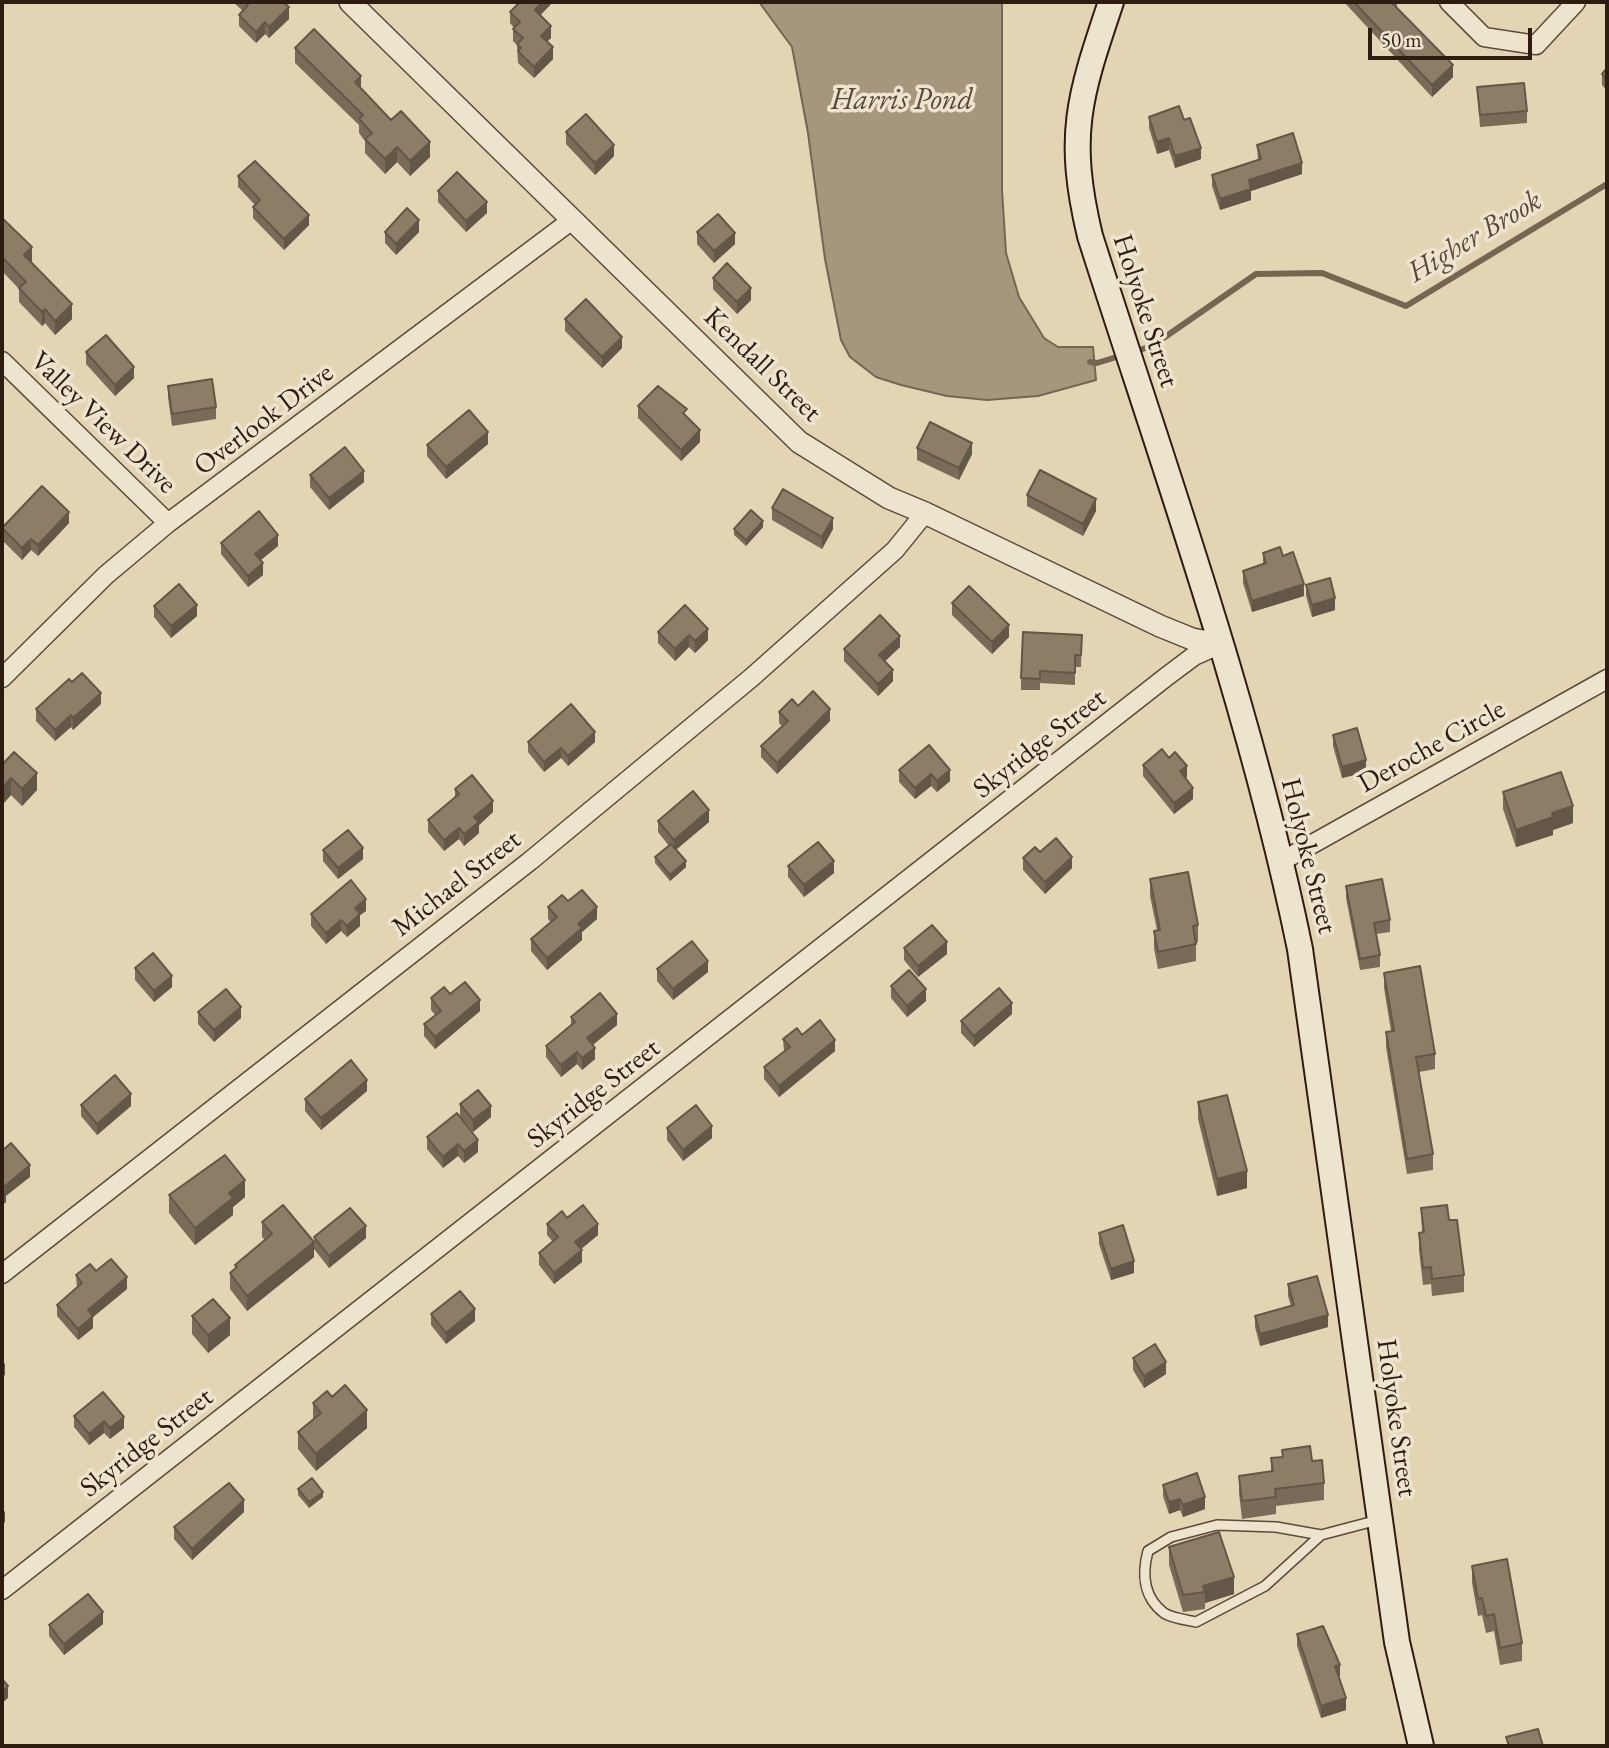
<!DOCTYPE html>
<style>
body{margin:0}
#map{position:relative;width:1609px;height:1748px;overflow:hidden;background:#e3d5b4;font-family:"EB Garamond",serif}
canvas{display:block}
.frame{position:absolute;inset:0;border:4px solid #2f1c11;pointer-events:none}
.scale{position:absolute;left:1368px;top:28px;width:164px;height:32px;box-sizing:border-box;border:4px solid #2f1c11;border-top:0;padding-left:9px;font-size:21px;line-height:24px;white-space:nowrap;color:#2f1c11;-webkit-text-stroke:5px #ede4ce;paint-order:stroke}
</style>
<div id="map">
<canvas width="1609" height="1748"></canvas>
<div class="frame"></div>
<div class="scale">50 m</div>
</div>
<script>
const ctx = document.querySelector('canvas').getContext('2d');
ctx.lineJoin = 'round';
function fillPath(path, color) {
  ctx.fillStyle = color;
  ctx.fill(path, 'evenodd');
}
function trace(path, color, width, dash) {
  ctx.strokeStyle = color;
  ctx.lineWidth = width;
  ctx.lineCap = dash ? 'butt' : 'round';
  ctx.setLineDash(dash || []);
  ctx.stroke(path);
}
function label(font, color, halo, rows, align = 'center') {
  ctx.font = font + ' "EB Garamond",serif';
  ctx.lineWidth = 7;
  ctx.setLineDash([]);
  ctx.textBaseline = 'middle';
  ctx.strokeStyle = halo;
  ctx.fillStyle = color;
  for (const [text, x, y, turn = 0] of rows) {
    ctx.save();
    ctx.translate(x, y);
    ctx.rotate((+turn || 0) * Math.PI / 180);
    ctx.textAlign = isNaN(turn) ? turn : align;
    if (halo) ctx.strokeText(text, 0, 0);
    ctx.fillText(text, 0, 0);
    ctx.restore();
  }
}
const water = new Path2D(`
 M759,2h243v188l4,63 13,44 25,41 14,9h35l3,33 -58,16 -51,4 -40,-4 -46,-11 -25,-8 -26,-20 -9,-17 -16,-81 -17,-126 -16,-86z`);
fillPath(water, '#a6967d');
trace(water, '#766552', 2);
trace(new Path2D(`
 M1133,352l19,-6 104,-72 66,-1 84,33 201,-122
 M1090,362l7,1 26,-8`), '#766552', 6);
const service = new Path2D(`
 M1321,1535l-56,51 -69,36c-9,-2 -25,-4 -32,-9 -21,-16 -22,-40 -16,-62l23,-14 46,-12 59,2 45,8 57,-15`);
const minor = new Path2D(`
 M1449,2l35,35 52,8 40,-43
 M2,361l166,162
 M2,678l104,-103 62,-52 404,-303
 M1282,861l325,-182
 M2,1274l528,-413 221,-183 144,-128 30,-37
 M2,1590l1164,-913 28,-21 27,-12`);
const tertiary = new Path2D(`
 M350,2l449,440 90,56 36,15 235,113 32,13 29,5`);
const secondary = new Path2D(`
 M1111,2c-32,95 -45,133 -21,234 75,235 160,470 210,713l97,693 24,104`);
trace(service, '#5c4a3a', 12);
trace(minor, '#5c4a3a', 21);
trace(tertiary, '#5c4a3a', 24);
trace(secondary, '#2f1c11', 28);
trace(service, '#ede4ce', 9);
trace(minor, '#ede4ce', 18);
trace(tertiary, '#ede4ce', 21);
trace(secondary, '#ede4ce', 24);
fillPath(new Path2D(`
 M233,2h50l6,17 -20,19 -4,-4 -9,9 -17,-17v-11l4,-4z
 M553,2l-13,13 11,23 -4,4 6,17 -19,19 -16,-15 -1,-18 -4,-4v-12l1,-1 -4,-5v-11z
 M1344,2h53v6l56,69 -21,20z
 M295,48l66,41 30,31 39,37 -20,19 -13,-14 -12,12 -20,-21v-12l-6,-8v-8l-64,-62z
 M1607,68v23l-5,-6v-11z
 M1477,87l50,24v12l-47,4z
 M1149,117l35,3 17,39 -26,9 -6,-18 -12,4 -8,-26z
 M566,132l48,24 -19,19 -29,-31z
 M1257,145l45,29 -51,17v9l-31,10 -8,-24v-11l46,-15z
 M238,176l71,49 -25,25 -31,-32v-11l2,-2 -17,-18z
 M438,191l49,22 -21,19 -28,-30z
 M2,218l30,44h-1l41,57 -17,16 -10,-12 -3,3 -23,-24v-13l-17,-18z
 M385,232h34l-23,23 -11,-12z
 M697,232l38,12 -21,19 -17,-19z
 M713,278l38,22 -14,14 -24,-25z
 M565,319l57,29 -20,20 -37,-37z
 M86,352l48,26 -19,18 -29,-32z
 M168,386l48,21v12l-44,7 -4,-29z
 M638,406l49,11 13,25 -19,19 -43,-43z
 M488,444l-42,35 -19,-23v-11z
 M917,448l55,6 -13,26 -42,-20z
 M310,475l54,7 -35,28 -19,-23z
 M1027,495l69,16 -13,25 -56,-30z
 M772,508l61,21 -11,20 -50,-29z
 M69,523l-31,33 -7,-6 -9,10 -20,-20v-12z
 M763,527l-17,19 -12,-11v-6z
 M221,543l57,3 -18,14 3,15 -15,12 -27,-33z
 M1263,553l20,3 21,40 -52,16 -9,-29v-12l20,-7z
 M1306,585l29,25 -23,7 -6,-21z
 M952,603l57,34 -17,17 -40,-39z
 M685,605l23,35 -13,13 -6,-6 -14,14 -17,-18v-11z
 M154,606l43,10 -26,22 -17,-21z
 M1082,635l-1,32h-6v18l-35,-2v7h-19v-12z
 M900,647l-15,14 8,20 -15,15 -34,-35v-12z
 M72,682l29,22 -28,26 -2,-3 -16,14 -19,-20v-12z
 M798,706l32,15 -53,53 -16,-17v-11l21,-20 -3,-3v-11z
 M1333,735l33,37 -24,6 -9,-32z
 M528,742h67l-27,24 -7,-8 -17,14 -16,-20z
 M2,765l35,25 -15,16 -11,-11 -9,10z
 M1143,765l44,12 -2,1 8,21 -19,15 -31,-38z
 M899,770h51v11l-13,11 -6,-6 -16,13 -16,-17z
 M455,789l38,23 -14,13v8l-15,13 -5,-7 -15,12 -16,-19v-12l27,-22z
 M1503,792l70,31 -20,7v5l-37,12 -13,-38z
 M658,821l51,1 -33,28 10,17 -16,14 -15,-18v-6l14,-11 -11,-14z
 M323,850l40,9 -25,20 -15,-18z
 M1040,852l32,16 -27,26 -22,-24v-12z
 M788,866l46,7 -30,24 -16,-20z
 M1150,879l48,46v17l-2,1v18l-38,8 -4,-21v-17l3,-1 -7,-34z
 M1346,886l44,34v12l-14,2 4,21v12l-20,3 -14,-72z
 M568,901l29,18 -15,13v8l-35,30 -16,-19v-12l20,-17 -3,-3v-12z
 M366,911l-6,4v11l-13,11 -6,-6 -15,13 -15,-18v-12z
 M904,948l43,6 -29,23 -14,-17z
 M135,968l37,19 -18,15 -19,-22z
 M657,969l51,3 -35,28 -16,-19z
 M1384,973l51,81v15l-16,3 14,82v16l-26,4 -21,-127v-15l5,-1 -7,-43z
 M891,986l35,15 -19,16 -16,-19z
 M450,994l30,17 -45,38 -11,-13v-12l11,-9 -4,-5v-12z
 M198,1012l43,6 -27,24 -16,-18z
 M1012,1014l-38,33 -13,-14v-12z
 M571,1017l46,8 -24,20 2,14 -13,11 -5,-6 -16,13 -15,-20v-11l25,-21z
 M802,1035l33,16 -56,46 -15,-18v-12l20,-16 -1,-12z
 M367,1091l-46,39 -16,-19v-12z
 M1198,1102l49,86 -30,8 -19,-77z
 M460,1104l31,13 -18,15 -13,-16z
 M81,1105l50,1 -34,29 -16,-19z
 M457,1113l21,39 -14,11 -6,-7 -15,12 -16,-19v-12z
 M667,1128l45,10 -29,23 -16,-21z
 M169,1195l76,2 -12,10v8l-38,30 -26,-32z
 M1421,1208l28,12 15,55v17l-32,4 -1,-12 -8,1 -4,-35v-17l3,-1z
 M567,1218l31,17 -17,14 1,13 -28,22 -15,-19v-12l14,-11 -6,-7v-11z
 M262,1222l52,19v-4l52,1 -37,30 -15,-19v8l-67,54 -17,-22v-16l5,-4v-4l30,-25 -3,-3z
 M1099,1233l35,40 -23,7 -12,-36z
 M76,1275l51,14 -34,28v11l-15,12 -21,-24v-11l20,-17z
 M1288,1284l40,43 -68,19 -5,-19v-11l36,-10 -3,-10z
 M431,1314l44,7 -29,23 -15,-19z
 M192,1316l38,19 -22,18 -16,-19z
 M1133,1358l33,16 -22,14 -11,-18z
 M103,1392l21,36 -14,11 -6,-6 -15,12 -15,-18v-11z
 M332,1397l35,31 -51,43 -18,-22v-17l15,-13v-16z
 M1282,1450l42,33v17l-48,6v8l-34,5 -3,-26v-17l32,-4v-14l11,-1z
 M1163,1485l42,24 -22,8 -3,-7 -11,4 -6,-18z
 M298,1489l25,8 -14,11 -11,-13z
 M244,1512l-52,48 -18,-21v-12z
 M1169,1547l65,47 -29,9v6l-22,3 -14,-47z
 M1472,1566l50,77v18l-22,4 -6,-34 -8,2 -4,-18 -4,1 -6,-33z
 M103,1624l-39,31 -15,-19v-11z
 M1297,1634l43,42h-1l7,34 -25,8 -24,-72z`), '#796b58');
fillPath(new Path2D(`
 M542,2h11l-18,19v-11z
 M289,7v12l-20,19v-11z
 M265,22v12l-9,9v-11z
 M551,26v12l-10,9v-11z
 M553,47v12l-19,19v-11z
 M1453,65v12l-21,20v-12z
 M361,76v14l-6,-8z
 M1169,138v12l-12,4v-12z
 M430,142v15l-20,19v-15z
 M614,145v11l-19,19v-12z
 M397,147v15l-12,12v-15z
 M1201,148v11l-26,9v-12z
 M1302,163v11l-51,17v9l-31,10v-11l29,-19z
 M487,202v11l-21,19v-11z
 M309,215v10l-25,25v-11z
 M419,220v12l-23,23v-11z
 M735,233v11l-21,19v-12z
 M32,247v15l-8,7v-14z
 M751,288v12l-14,14v-12z
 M72,304v15l-17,16v-14z
 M45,309v14l-3,3v-14z
 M622,337v11l-20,20v-11z
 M134,367v11l-19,18v-11z
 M700,430v12l-19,19v-11z
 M488,432v12l-42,35v-12z
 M972,443v11l-13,26v-12z
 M364,471v11l-35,28v-12z
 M1096,499v12l-13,25v-12z
 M69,512v11l-31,33v-11z
 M833,518v11l-11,20v-12z
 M763,521v6l-17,19v-6z
 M278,535v11l-23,19v-11z
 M31,539v11l-9,10v-12z
 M263,563v12l-15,12v-11z
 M1304,584v12l-52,16v-11z
 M1335,598v12l-23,7v-12z
 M197,605v11l-26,22v-12z
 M1009,625v12l-17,17v-12z
 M708,629v11l-13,13v-12z
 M689,635v12l-14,14v-12z
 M900,636v11l-21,20v-12z
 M893,670v11l-15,15v-12z
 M101,693v11l-28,26v-12z
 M830,709v12l-53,53v-11z
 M71,715v12l-16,14v-11z
 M595,732v10l-27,24v-10z
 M561,748v10l-17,14v-10z
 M1366,760v12l-24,6v-11z
 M1187,766v11l-7,6v-12z
 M950,770v11l-13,11v-11z
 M37,773v17l-15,16v-17z
 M931,774v12l-16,13v-11z
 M11,778v17l-9,10v-17z
 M1193,788v11l-19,15v-11z
 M493,801v11l-14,13v8l-15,13v-12l10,-17z
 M1573,806v17l-20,7v5l-37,12v-17l36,-17z
 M709,810v12l-35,29v-11z
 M459,828v11l-15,12v-11z
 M363,848v11l-25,20v-11z
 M1072,857v11l-27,26v-12z
 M686,861v6l-16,14v-6z
 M834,861v12l-30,24v-12z
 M366,899v12l-6,4v11l-13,11v-11l8,-18z
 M597,907v12l-15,13v8l-35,30v-12l31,-34z
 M341,920v11l-15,13v-11z
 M947,942v12l-29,23v-11z
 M708,961v11l-35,28v-11z
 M172,976v11l-18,15v-11z
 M926,989v12l-19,16v-11z
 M480,1000v11l-45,38v-12z
 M1012,1003v11l-38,33v-11z
 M241,1007v11l-27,24v-12z
 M617,1014v11l-30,24v-11z
 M835,1040v11l-56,46v-11z
 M595,1048v11l-13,11v-12z
 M577,1052v12l-16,13v-12z
 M367,1080v11l-46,39v-12z
 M131,1094v12l-34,29v-11z
 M491,1106v11l-18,15v-12z
 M712,1126v12l-29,23v-11z
 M478,1140v12l-14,11v-12z
 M458,1144v12l-15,12v-11z
 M30,1165v12l-24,19v6l-4,4v-12l2,-7z
 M1247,1171v17l-30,8v-17z
 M245,1180v17l-12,10v8l-38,30v-17l34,-35z
 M598,1224v11l-23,19v-12z
 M366,1226v12l-37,30v-12z
 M314,1242v15l-67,54v-15z
 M582,1250v12l-28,22v-11z
 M1134,1261v12l-23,7v-11z
 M127,1277v12l-34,28v11l-15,12v-11l10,-19z
 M475,1309v12l-29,23v-11z
 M1328,1315v12l-68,19v-12z
 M230,1318v17l-22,18v-18z
 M1166,1362v12l-22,14v-12z
 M5,1363v12l-3,2v-11z
 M367,1410v18l-51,43v-17z
 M124,1417v11l-14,11v-11z
 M104,1421v12l-15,12v-11z
 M323,1492v5l-14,11v-6z
 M1205,1497v12l-22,8v-12z
 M1180,1499v11l-11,4v-12z
 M244,1500v12l-52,48v-11z
 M5,1511v11l-3,3v-12z
 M1234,1577v17l-29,9v-11l-2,-6z
 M103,1612v12l-39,31v-11z
 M1340,1665v11l-5,1v-11z
 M8,1686v12l-6,5v-11z
 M1346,1698v12l-25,8v-12z`), '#635747');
const building = new Path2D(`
 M245,2h38l6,5 -20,20 -4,-5 -9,10 -17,-17 9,-10z
 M520,2h22l-7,8 16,16 -10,10 12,11 -19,20 -16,-16 3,-3 -4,-4 6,-6 -10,-9 7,-7 -10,-10z
 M1354,2h41l-2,2 60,61 -21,20z
 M314,29l47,47 -6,6 36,38 10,-9 29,31 -20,19 -13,-14 -12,12 -20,-20 7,-6 -13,-14 4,-4 -68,-67z
 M1607,68v11l-5,-5z
 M1524,83l3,28 -47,4 -3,-28z
 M1179,106l5,14 6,-2 11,30 -26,8 -6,-18 -12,4 -8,-25z
 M586,114l28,31 -19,18 -29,-31z
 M1293,133l9,30 -53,17 2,9 -31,10 -8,-24 49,-16 -4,-14z
 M255,161l54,54 -25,24 -31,-32 7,-7 -22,-24z
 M457,172l30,30 -21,19 -28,-30z
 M407,208l12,12 -23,24 -11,-12z
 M718,214l17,19 -21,18 -17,-19z
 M2,218l30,29 -8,8 48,49 -17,17 -10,-12 -3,3 -23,-24 7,-6 -24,-25z
 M727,263l24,25 -14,14 -24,-24z
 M586,299l36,38 -20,20 -37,-38z
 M106,335l28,32 -19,18 -29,-33z
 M212,379l4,28 -44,7 -4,-28z
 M658,386l29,23 -4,4 17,17 -19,20 -43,-44z
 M469,410l19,22 -42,35 -19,-22z
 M930,422l42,21 -13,25 -42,-20z
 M345,447l19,24 -35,27 -19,-23z
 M1040,470l56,29 -13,25 -56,-29z
 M42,486l27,26 -31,33 -7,-6 -9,9 -20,-20z
 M783,489l50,29 -11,19 -50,-29z
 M751,510l12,11 -17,19 -12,-11z
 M259,511l19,24 -23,19 8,9 -15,13 -27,-33z
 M1280,547l3,9 10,-4 11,32 -52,17 -9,-30 23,-8 -3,-10z
 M1330,578l5,20 -23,7 -6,-20z
 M179,584l18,21 -26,21 -17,-20z
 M969,586l40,39 -17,17 -40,-39z
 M685,605l23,24 -13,12 -6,-6 -14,14 -17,-17z
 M880,615l20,21 -21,19 14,15 -15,14 -34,-35z
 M1023,632l59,3 -1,20h-6v18l-35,-2v8l-19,-1z
 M82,673l19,20 -28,25 -2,-3 -16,15 -19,-21 33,-30 3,3z
 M813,691l17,18 -53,54 -16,-17 27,-25 -9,-9 13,-13 6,7z
 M571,704l24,28 -27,24 -7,-8 -17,14 -16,-20z
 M1357,728l9,32 -24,7 -9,-32z
 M929,745l21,25 -13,11 -6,-7 -16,14 -16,-18z
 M1162,749l7,9 6,-6 12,14 -7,5 13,17 -19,15 -31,-38z
 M14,752l23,21 -15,16 -11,-11 -9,10v-23z
 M1561,772l12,34 -21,7 1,4 -37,13 -13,-38z
 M472,775l21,26 -19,16 5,5 -15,12 -5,-6 -15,12 -16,-20 31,-26 -4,-5z
 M693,791l16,19 -35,30 -16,-19z
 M348,830l15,18 -25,20 -15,-18z
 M1056,838l16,19 -27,25 -22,-24 12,-11 5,5z
 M818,842l16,19 -30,24 -16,-19z
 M671,844l15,17 -16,14 -15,-18z
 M1188,872l10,53 -5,1 3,18 -38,8 -4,-21 6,-1 -10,-51z
 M1382,879l8,41 -16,3 6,32 -20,4 -14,-73z
 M351,880l15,19 -11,9 5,6 -13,12 -6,-6 -15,13 -15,-19z
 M582,890l15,17 -19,17 4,4 -35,30 -16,-19 26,-22 -9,-10 14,-12 6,6z
 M932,925l15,17 -29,24 -14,-18z
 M692,941l16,20 -35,28 -16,-20z
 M153,953l19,23 -18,15 -19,-23z
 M1420,966l15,88 -19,3 17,97 -26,5 -21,-127 8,-1 -10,-58z
 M909,970l17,19 -19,17 -16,-20z
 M465,982l15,18 -45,37 -11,-13 17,-13 -10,-13 13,-11 6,7z
 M999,988l13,15 -38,33 -13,-15z
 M226,989l15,18 -27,23 -16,-18z
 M600,993l17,21 -30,24 8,10 -13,10 -5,-6 -16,13 -15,-19 29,-24 -4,-5z
 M820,1020l15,20 -56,46 -15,-19 26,-20 -7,-8 14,-11 5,7z
 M351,1060l16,20 -46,38 -16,-19z
 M115,1075l16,19 -34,30 -16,-19z
 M478,1090l13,16 -18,14 -13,-16z
 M1227,1095l20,76 -30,8 -19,-77z
 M696,1105l16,21 -29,24 -16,-22z
 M457,1113l21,27 -14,11 -6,-7 -15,13 -16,-20z
 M11,1143l19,22 -26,22 2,3 -4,4v-43z
 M225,1155l20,25 -16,13 4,5 -38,30 -26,-33z
 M283,1205l31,37 -67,54 -17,-23 7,-6 -2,-2 37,-31 -10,-12z
 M583,1205l15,19 -23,18 7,8 -28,23 -15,-20 19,-16 -11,-13 15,-13 5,7z
 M1447,1205l2,15h8l7,55 -32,4 -1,-12 -8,1 -4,-35 5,-1 -3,-24z
 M350,1208l16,18 -37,30 -15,-19z
 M1123,1225l11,36 -23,8 -12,-36z
 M111,1259l16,18 -39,33 5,6 -15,13 -21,-24 25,-22 -6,-8 14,-11 6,7z
 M1317,1276l11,39 -68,19 -5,-18 39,-11 -6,-21z
 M460,1291l15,18 -29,24 -15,-19z
 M213,1299l17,19 -22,17 -16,-19z
 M1155,1344l11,18 -22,14 -11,-18z
 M345,1385l22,25 -51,44 -18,-22 23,-19 -8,-10 14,-12 5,6z
 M103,1392l21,25 -14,11 -6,-7 -15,13 -15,-18z
 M1310,1446l2,15 10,-1 2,23 -49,6 1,8 -34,4 -3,-25 34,-5 -2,-13 12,-1 -1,-7z
 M1197,1473l8,24 -22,8 -3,-6 -11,3 -6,-17z
 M312,1478l11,14 -14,10 -11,-13z
 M229,1483l15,17 -52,49 -18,-22z
 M1219,1532l15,45 -31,9 2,6 -22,3 -14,-48z
 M1507,1559l15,84 -22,5 -6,-34 -8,2 -4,-18 -4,1 -6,-33z
 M88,1594l15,18 -39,32 -15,-19z
 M1323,1626l17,39 -5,1 11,32 -25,8 -24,-72z
 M2,1679l6,7 -6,6z
 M1538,1729l5,17h-34l-3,-9z`);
fillPath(building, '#8d7c66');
trace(building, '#635747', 2);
label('28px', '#2f1c11', '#ede4ce', [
 ["Holyoke Street",1145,311,72],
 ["Kendall Street",762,365,44],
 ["Overlook Drive",264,420,-37],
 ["Valley View Drive",103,423,44],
 ["Skyridge Street",1040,744,-38],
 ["Deroche Circle",1432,747,-29],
 ["Holyoke Street",1308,856,76],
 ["Michael Street",457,884,-38],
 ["Skyridge Street",594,1094,-38],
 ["Holyoke Street",1396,1418,82],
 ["Skyridge Street",147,1443,-38]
]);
label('italic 30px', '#594737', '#ede4ce', [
 ["Harris Pond",902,101],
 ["Higher Brook",1475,237,-31]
]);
</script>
